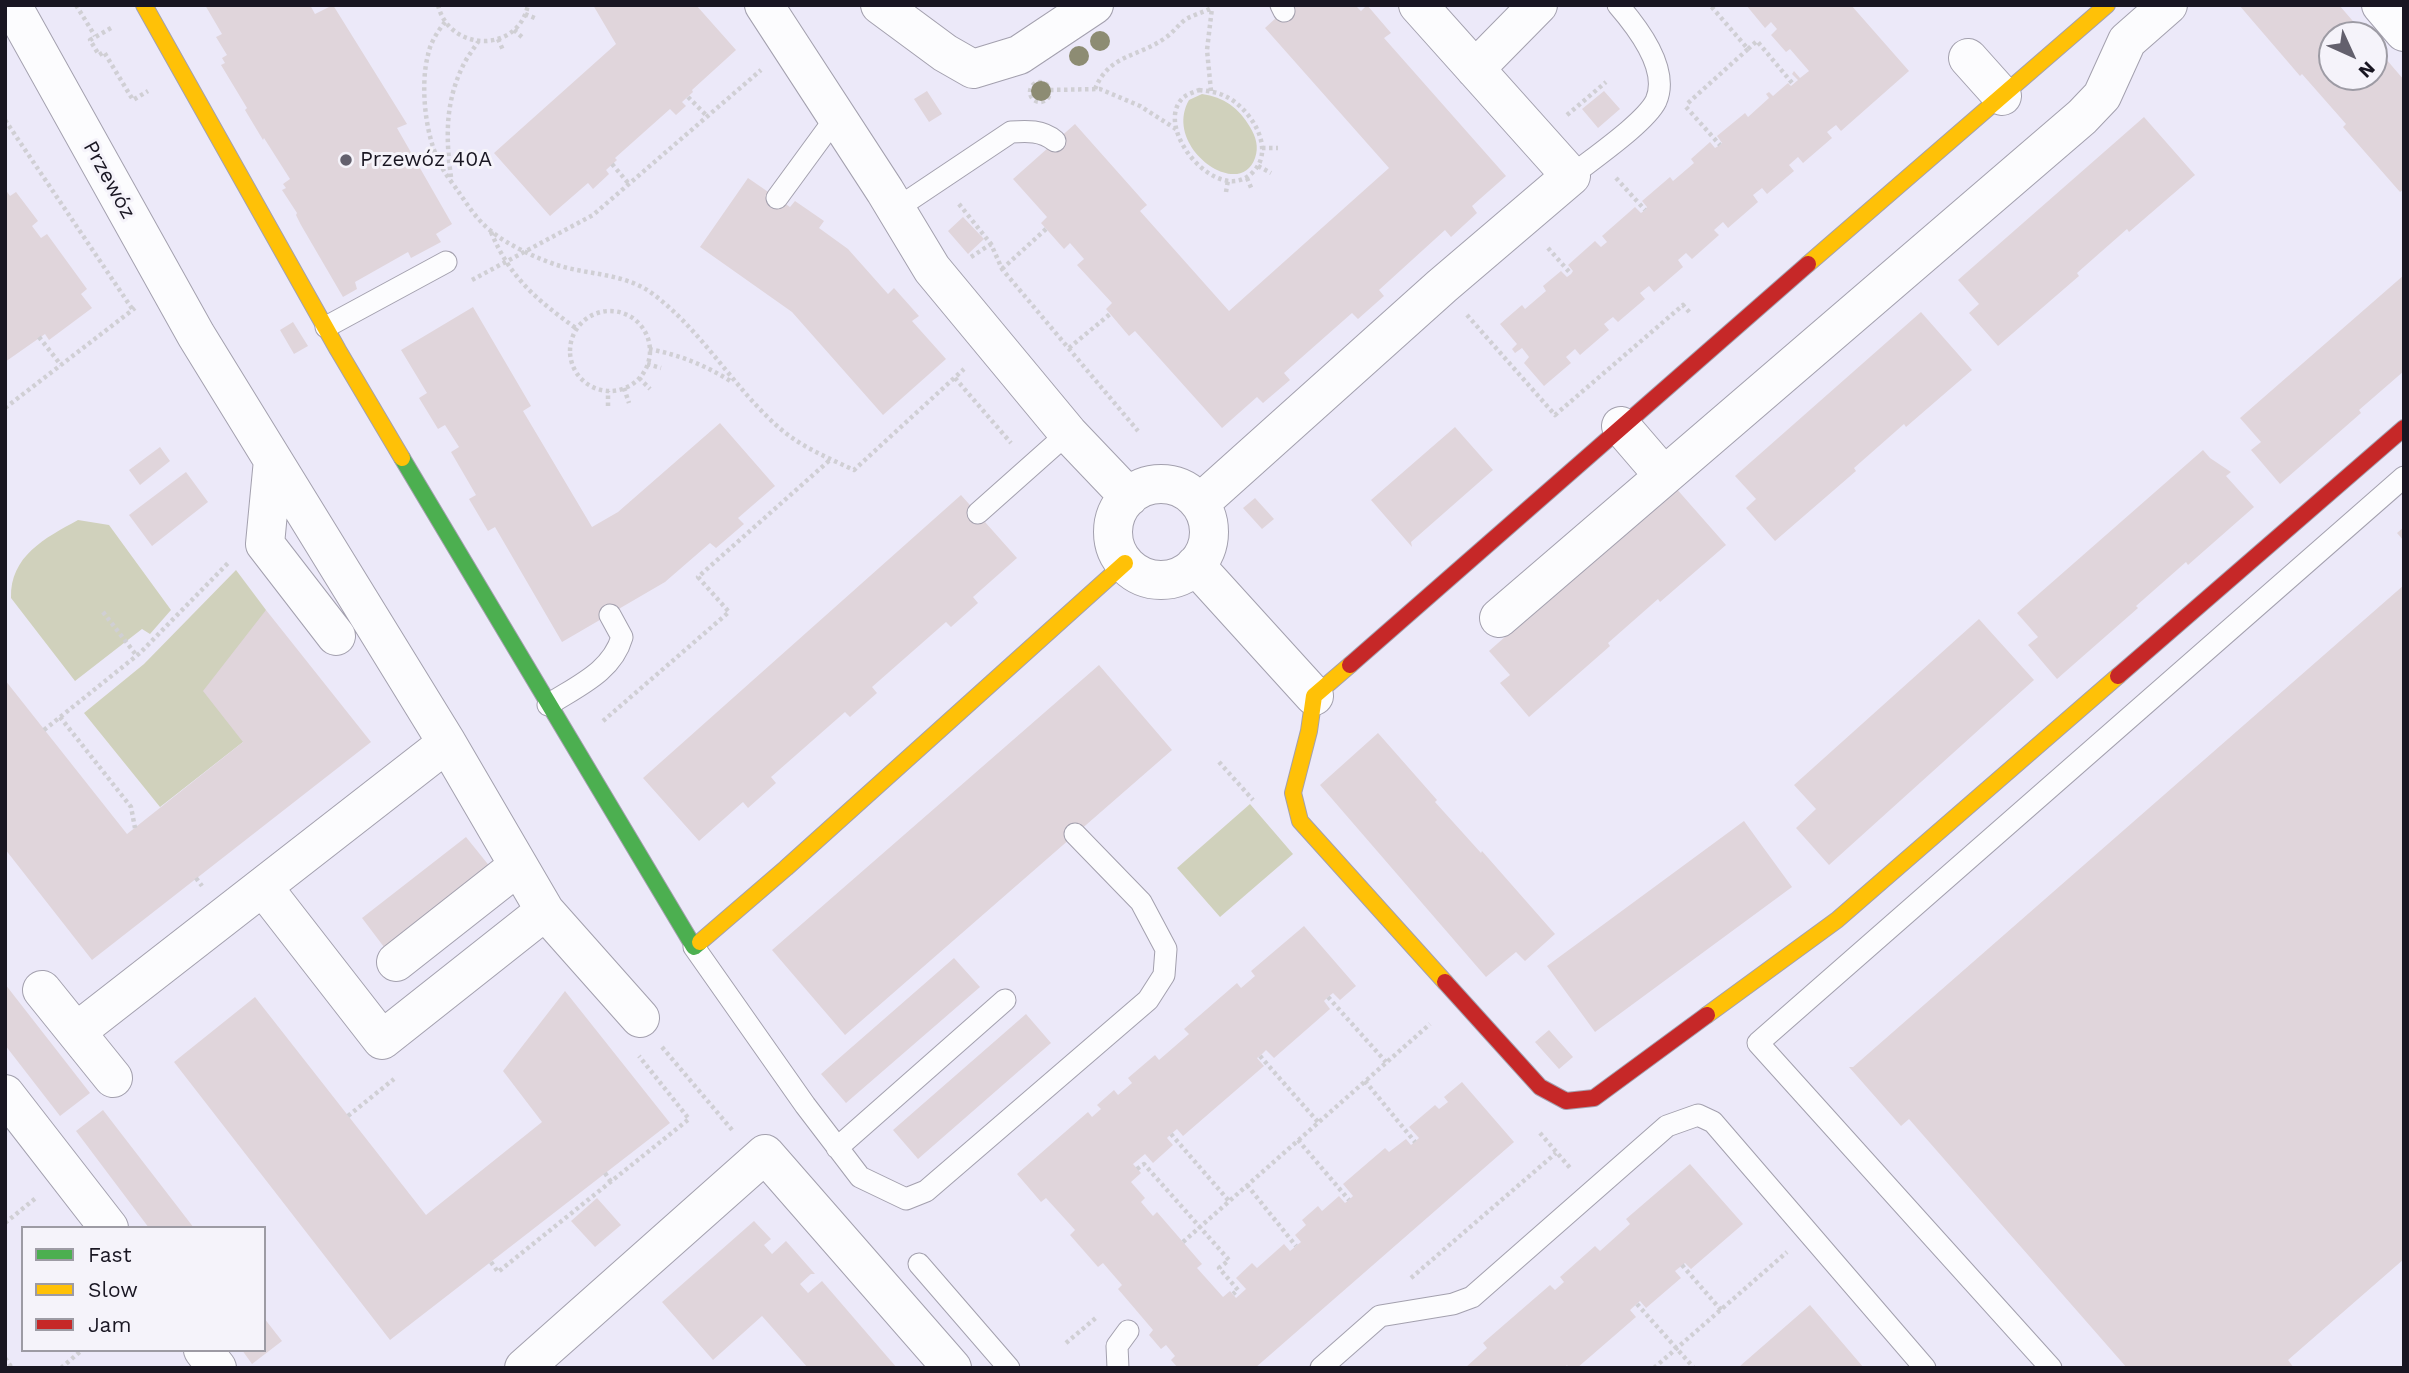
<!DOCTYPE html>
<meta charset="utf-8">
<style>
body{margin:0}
#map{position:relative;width:2409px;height:1373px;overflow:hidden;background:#ece9f9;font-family:"Work Sans",sans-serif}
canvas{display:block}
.frame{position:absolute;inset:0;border:7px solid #191622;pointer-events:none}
.legend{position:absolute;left:21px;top:1226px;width:245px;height:126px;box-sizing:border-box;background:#f5f3fa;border:2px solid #9d9ba4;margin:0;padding:9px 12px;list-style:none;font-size:21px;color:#191622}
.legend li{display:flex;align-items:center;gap:14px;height:35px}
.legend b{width:35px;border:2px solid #9d9ba4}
.north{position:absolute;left:2318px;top:21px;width:70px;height:70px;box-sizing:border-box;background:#f5f3fa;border:2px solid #9d9ba4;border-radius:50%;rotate:135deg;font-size:19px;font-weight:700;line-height:28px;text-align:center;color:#191622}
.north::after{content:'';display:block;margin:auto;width:24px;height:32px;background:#63606d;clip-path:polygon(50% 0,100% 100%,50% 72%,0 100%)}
</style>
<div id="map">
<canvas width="2409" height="1373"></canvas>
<div class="frame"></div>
<ul class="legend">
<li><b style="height:9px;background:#4caf50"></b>Fast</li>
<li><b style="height:9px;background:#ffc107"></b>Slow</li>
<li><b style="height:9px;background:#c62828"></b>Jam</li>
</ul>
<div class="north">N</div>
</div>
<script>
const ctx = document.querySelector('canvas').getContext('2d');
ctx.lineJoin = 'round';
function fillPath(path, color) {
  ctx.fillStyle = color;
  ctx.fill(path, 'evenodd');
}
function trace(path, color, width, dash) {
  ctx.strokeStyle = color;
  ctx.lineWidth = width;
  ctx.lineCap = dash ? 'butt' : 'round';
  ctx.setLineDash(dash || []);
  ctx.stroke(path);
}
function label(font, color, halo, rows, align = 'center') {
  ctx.font = font + ' "Work Sans",sans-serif';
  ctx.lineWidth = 6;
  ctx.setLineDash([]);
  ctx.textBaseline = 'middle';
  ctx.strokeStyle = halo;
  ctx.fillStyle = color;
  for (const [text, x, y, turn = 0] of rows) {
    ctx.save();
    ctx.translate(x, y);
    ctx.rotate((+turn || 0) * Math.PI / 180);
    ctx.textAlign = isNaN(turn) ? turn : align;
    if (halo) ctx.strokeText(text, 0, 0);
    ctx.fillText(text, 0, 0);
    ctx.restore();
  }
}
fillPath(new Path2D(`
 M1202,94c22,3 37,14 48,33 6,10 9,20 5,31 -15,44 -93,-11 -66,-58z
 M78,520l31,5 62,85 -21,24 -8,-5 -67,52 -64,-83c-1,-42 34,-60 67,-78z
 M236,570l30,40 -23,132 -83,65 -76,-94 60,-49z
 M1250,804l43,50 -73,63 -43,-49z`), '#d0d1bc');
fillPath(new Path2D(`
 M205,5h105l5,9 18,-9 74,119 -10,4 55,96 -16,10 5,8 -30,16 -3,-6 -53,30 2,7 -14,8 -42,-72 -5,-10 1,-2 -15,-23 4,-2 -3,-4 7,-5 -26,-41 -1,2 -18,-30 2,-2 -26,-43 4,-2 -3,-5 5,-3 -11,-18 6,-3z
 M593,5h103l40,45 -44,40 1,2 -11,10 4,4 -10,9 -6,-6 -55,49 2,2 -11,10 3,4 -16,15 -5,-6 -38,33 -56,-63 122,-109z
 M1290,5h65l6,6 6,-6 24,28 -7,5 122,138 -34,30 5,7 -26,24 -6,-7 -66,60 5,6 -26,23 -6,-6 -68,60 6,7 -27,23 -6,-6 -35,31 -87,-97 -6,5 -23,-27 6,-6 -35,-38 7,-6 -14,-16 -6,6 -23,-26 6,-6 -34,-38 62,-55 72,81 -7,6 89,100 160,-143 -124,-140z
 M1746,5h105l58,66 -68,60 -5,-6 -9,7 5,6 -29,25 -5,-6 -9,8 5,6 -27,23 -5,-6 -9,7 5,7 -30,26 -5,-6 -9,8 5,5 -27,24 -6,-6 -8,7 5,7 -29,25 -5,-6 -9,7 5,6 -27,23 -5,-5 -9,7 5,6 -29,25 -5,-6 -9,8 5,6 -27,23 -20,-23 5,-6 -7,-9 -7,5 -3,-4 5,-5 -17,-20 22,-19 3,4 21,-18 -3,-5 18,-15 6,6 4,-3 2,-3 -5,-6 27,-24 6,6 6,-5 -5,-6 33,-29 6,6 4,-3 2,-3 -5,-6 28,-24 3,4 21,-18 -3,-4 19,-17 5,6 5,-3 2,-2 -5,-7 28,-23 3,4 21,-19 -3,-4 3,-2 4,4 15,-13 3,3 7,-6 -6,-6 2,-3 6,7 9,-7 -19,-22 -4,3 -15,-17 6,-6 -6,-7 -6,6z
 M2239,5h100l26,30h-33v42h42v-32l30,35v109l-4,3 -57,-65 3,-3 -44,-50 -2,2z
 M927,91l15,23 -13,8 -15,-23z
 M1604,91l16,18 -22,19 -16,-19z
 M2144,117l51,58 -66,57 -2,-3 -50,44 2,3 -81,70 -29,-33 10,-9 -21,-24z
 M748,178l42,29 5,-6 29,20 -5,7 29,21 40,45 6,-6 25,28 -7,5 34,38 -63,56 -91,-103 -92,-65z
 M5,189l5,7 6,-4 22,29 -6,5 9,12 6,-4 40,55 -6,5 11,14 -43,32 -4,-6 -40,28z
 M963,217l21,22 -16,15 -20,-23z
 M2404,275v96l-45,39 2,3 -81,71 -29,-34 10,-8 -21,-24z
 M473,307l58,99 -8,5 69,116 26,-15 102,-89 55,63 -37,32 6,6 -28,24 -6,-5 -45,39 -103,60 -67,-115 -7,4 -19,-32 7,-4 -25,-43 8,-5 -14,-22 -7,4 -19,-31 8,-5 -26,-43z
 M1921,312l51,58 -66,57 -2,-3 -50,44 2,3 -81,70 -29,-33 10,-9 -21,-23z
 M293,322l15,24 -14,8 -14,-24z
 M1455,427l38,43 -82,72 1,5 -41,-47z
 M160,447l10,14 -30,24 -11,-15z
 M2203,450l7,8 21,14 -5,4 28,31 -66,58 -2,-3 -50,44 2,2 -81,71 -29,-34 10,-8 -21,-24z
 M186,472l22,30 -56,44 -23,-31z
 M1675,487l51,58 -66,57 -2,-3 -50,44 2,3 -81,71 -29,-34 10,-8 -21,-24z
 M961,495l56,63 -44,39 5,6 -27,24 -5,-5 -74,65 5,6 -27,24 -5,-5 -74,65 5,6 -28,25 -5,-6 -44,39 -56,-63z
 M1255,498l19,21 -12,10 -19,-21z
 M2404,527v14l-7,-8z
 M2404,585v674l-116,101 6,8h-167l-218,-249 -8,7 -52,-59h4z
 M266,610l105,132 -279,218 -87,-111v-169l122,154 116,-92 -40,-51z
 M1979,619l55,61 -205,185 -33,-37 20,-19 -22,-24z
 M1099,665l73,85 -327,285 -73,-85z
 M1378,733l59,67 -2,2 46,51 1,-2 73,83 -30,27 -9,-9 -30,25 -166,-192z
 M1744,821l48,66 -197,145 -48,-66z
 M466,837l25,31 -104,83 -25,-33z
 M1304,926l52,60 -16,14 -7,-7 -5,4 -4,4 6,8 -56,49 -8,-8 -6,6 -3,2 7,8 -81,70 -6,-7 -6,5 -4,4 6,7 -20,18 -8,-9 -12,10 8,9 -10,9 14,16 -4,4 12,14 4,-4 45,52 -5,4 26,29 7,-6 6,7 10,-9 -10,-11 16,-15 5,5 27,-24 6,7 11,-9 -6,-7 11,-10 -4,-5 16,-14 4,5 17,-15 6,7 4,-3 4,-4 -10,-12 42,-36 4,4 17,-13 5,6 8,-7 -10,-11 26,-22 4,4 9,-7 -4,-5 18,-15 52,60 -259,226h-77l-7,-8 4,-4 -9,-11 -5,4 -12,-14 4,-5 -35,-41 4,-4 -19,-22 -5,4 -28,-32 5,-5 -29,-32 -5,4 -24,-28 71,-62 4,5 9,-8 -4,-4 17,-15 4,5 14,-12 -4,-5 27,-23 4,5 30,-26 -5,-5 53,-46 4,5 14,-12 -4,-5z
 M954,958l26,29 -134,116 -25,-29z
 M5,984l85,109 -30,23 -55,-71z
 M565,991l105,132 -280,217 -216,-278 81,-65 171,218 116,-93 -39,-51z
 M1026,1014l25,29 -133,116 -25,-29z
 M1549,1030l24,27 -14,12 -24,-27z
 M103,1110l91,118h-45l-73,-97z
 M1690,1164l53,60 -52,45 -6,-6 -10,8 6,7 -35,30 -6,-7 -10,9 6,7 -59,51h-8l-2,-3 -3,3h-99l22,-20 -4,-5 67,-58 5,5 9,-8 -4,-5 35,-31 5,5 30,-27 -4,-5z
 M597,1198l24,27 -26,22 -24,-26z
 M754,1221l17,18 -7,6 8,9 14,-13 29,33h-4l-11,10 8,9 14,-12 75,87h-89l-46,-52 -49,44 -51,-58z
 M1810,1305l54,63h-123l-1,-2z
 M264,1318l18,23 -30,23 -10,-14h22z`), '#e0d5db');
const lane = new Path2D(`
 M1281,5l3,6
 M1571,176c21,-17 74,-53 85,-75 14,-32 -19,-74 -38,-96
 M777,198l60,-82
 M896,209l115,-77c16,-1 31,-2 44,9
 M326,327l120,-65
 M978,513l90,-80
 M548,705c29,-19 64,-33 74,-68l-12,-22
 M694,947l111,158 55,72 46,22 20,-8 222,-191 16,-25 2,-26 -25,-47 -66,-68
 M837,1148l168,-148
 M919,1264l90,104
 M1118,1368l-1,-22 11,-15
 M1321,1368l59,-52 73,-12 19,-7 195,-171 31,-11 15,7 212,246
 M2051,1368l-293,-325 646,-566`);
const street = new Path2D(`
 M12,5l184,330 251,408 -371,289
 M764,5l121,186 47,78 136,164 61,64
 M880,5l65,48 28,16 46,-14 75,-50
 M2381,5l23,27
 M1968,58l34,38
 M1475,69l63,-64
 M1621,426l43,50
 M273,460l-8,84 71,92
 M1113 532a48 48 0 1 1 96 0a48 48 0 1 1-96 0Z
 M1200,503l242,-217 129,-110 -153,-171
 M1195,565l119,131
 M1499,618l583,-501 20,-21 25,-55 41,-36
 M447,743l98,168 95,107
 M263,887l119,153 163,-129
 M396,962l122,-96
 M42,990l71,88
 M5,1094l104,134
 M203,1350l14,18
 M524,1368l241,-214 187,214`);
const fast = new Path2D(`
 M402,458l292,489 6,-5`);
const slow = new Path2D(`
 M144,5l194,345 64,108
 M1808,264l299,-259
 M1350,665l-36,31 -5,35 -16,62 7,28 145,161
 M700,942l86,-74 339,-305
 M1707,1015l130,-95 281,-244`);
const jam = new Path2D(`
 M1350,665l458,-401
 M2118,676l286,-248
 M1445,982l95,105 26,14 28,-3 113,-83`);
trace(lane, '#a3a0ae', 23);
trace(street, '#a3a0ae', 40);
trace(fast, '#a3a0ae', 18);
trace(slow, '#a3a0ae', 18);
trace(jam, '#a3a0ae', 18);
trace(new Path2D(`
 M76,5l19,31
 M438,5c11,47 80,49 90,0
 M525,14l12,5
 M445,22c-7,9 -15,21 -17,33 -8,30 -3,80 12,109 5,10 14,21 20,30 9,13 18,27 31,37 15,13 47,28 66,34 31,10 68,8 96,29 48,36 79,91 123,131 23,21 50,32 78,45l110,-101
 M111,28l-21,12 9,15 5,-3 29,48 15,-9
 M514,30l9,8
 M498,39l5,11
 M1748,49l9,-8 36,43
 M1030 92a10 10 0 1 1 20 0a10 10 0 1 1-20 0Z
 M1095,89c14,-35 44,-32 70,-51 8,-5 13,-13 21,-19 8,-4 17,-7 26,-11
 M1050,90l50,-1 40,17 36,23
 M1199,90c9,1 18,2 26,6 24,11 51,51 29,75 -35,39 -104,-45 -70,-74 4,-3 10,-5 15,-7z
 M1211,91l-4,-41 5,-42
 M688,97l19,19
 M1688,103l60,-54 -38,-44
 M1686,107l34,38
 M1567,115l39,-33
 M5,120l128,190
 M1262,148h16
 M612,164l17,20
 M1258,166l13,7
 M451,177c-5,-37 -6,-72 10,-107 4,-10 11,-19 17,-28
 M1247,178l5,12
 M1616,178l29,32
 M1226,192l2,-12
 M959,204l32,40 11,25 136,162
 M491,232c19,46 46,68 86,97
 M1548,248l23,26
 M971,257l20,-13
 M1002,269l44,-40
 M472,280l121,-65 168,-145
 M570 351a40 40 0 1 1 80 0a40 40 0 1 1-80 0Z
 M1467,315l88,100 128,-110 8,9
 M39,337l22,28
 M1069,348l41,-34
 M649,349c31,6 56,16 83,33
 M647,364l14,4
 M639,378l11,11
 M955,378l56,65
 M624,388l5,15
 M608,406v-15
 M5,408l130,-100
 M103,612l34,44
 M60,717l71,90 4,21
 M603,721l126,-109 -31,-35 133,-118
 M44,730l96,-77 90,-92
 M1219,762l34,38
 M196,878l6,8
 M1328,997l58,65
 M662,1047l71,84
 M1260,1056l58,66
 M1365,1081l50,61
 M348,1116l46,-37
 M1540,1133l31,36
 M1171,1134l58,67
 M1298,1140l51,60
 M1137,1169l7,-5 85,96 -10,8 19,22 -5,4
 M605,1173l6,9
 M1247,1185l49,61
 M5,1223l32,-26
 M1183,1242l247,-218
 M491,1262l7,10 191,-153 -50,-63
 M1682,1265l39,45
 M1411,1278l145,-125
 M1637,1304l57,64
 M1066,1343l32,-27
 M5,1358l7,10
 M61,1368l21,-18
 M1654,1368l133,-116`), '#d0cfd4', 4.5, [3.5, 3.5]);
trace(lane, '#fcfcfe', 21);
trace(street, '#fcfcfe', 38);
trace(fast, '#4caf50', 16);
trace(slow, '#ffc107', 16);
trace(jam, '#c62828', 16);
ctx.fillStyle = '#8d8c73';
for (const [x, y] of [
 [1100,41],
 [1079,56],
 [1041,91]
]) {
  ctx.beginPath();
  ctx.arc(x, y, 10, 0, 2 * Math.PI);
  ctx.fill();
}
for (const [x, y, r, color] of [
 [346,160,7,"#63606d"]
]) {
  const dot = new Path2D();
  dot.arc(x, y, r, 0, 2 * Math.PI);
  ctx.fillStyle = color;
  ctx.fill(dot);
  trace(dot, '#f5f3fa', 2.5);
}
label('21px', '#191622', '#f5f3fa', [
 ["Przewóz 40A",360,160]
], 'left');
label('21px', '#191622', '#f5f3fa', [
 ["Przewóz",109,180,61]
]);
</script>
